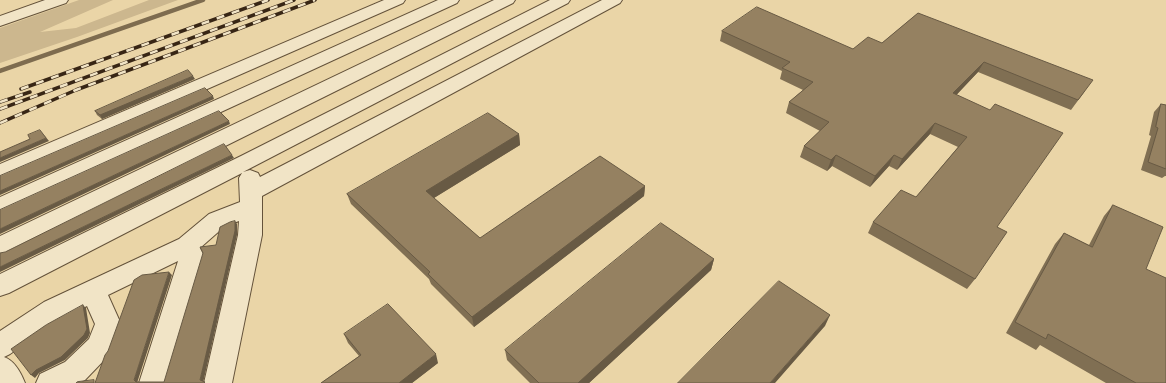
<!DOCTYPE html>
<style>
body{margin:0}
canvas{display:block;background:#ead5a7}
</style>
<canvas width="1166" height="383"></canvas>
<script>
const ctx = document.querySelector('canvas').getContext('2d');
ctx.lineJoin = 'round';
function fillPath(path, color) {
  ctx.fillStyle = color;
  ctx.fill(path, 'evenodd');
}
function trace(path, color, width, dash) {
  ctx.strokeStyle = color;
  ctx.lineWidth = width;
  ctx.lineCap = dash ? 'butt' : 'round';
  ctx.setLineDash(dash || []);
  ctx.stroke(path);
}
fillPath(new Path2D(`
 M79,0h34l-73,32 36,-4 73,-28h29l-101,37 -77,26v-35z`), '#ccb78e');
trace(new Path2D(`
 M0,71l203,-71`), '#7e6c4f', 4.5);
const minor = new Path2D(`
 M45,0h23l-2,3 -66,23v-10z
 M384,0h21l-2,3 -403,177v-16z
 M438,0h21l-2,3 -457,211v-17z
 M494,0h21l-2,3 -505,251 -8,2v-20z
 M550,0h20l-2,3 -325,169 7,-2 8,3 2,4 342,-177h20l-2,3 -358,193v39l-30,148h-28l34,-148 1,-14 -14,5 -25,22 4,8 -37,127h-28l39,-122 -70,34 13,29 -11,30 -25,26 -6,3h-43l4,-9 25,-12 24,-23 6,-15 -8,-18 -25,12 -52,36 -6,3c11,4 17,16 21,26h-25v-52l44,-29 135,-63 30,-25 31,-12 -1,-24 3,-5 -233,120 -9,3v-22l241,-118z`);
trace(minor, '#64523a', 2);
fillPath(minor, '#f1e4c6');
const rail = new Path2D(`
 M21,89l247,-89
 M0,102l30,-10
 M0,109l294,-109
 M0,123l76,-33 239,-90`);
trace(rail, '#382615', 3.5);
trace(rail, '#f1e4c6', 2.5, [8]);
fillPath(new Path2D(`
 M918,13l167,78 -14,19 -93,-38 -22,23 41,132 -22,52 -8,10 -99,-56 5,-11 43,-25 42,-50 -28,-13 -33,36 -8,-4 -19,21 -38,-21 -5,5 -27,-14 4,-11 16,-15 -34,-18 3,-11 14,-12 -23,-11 2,-8 -62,-30 2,-10 131,18 29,-6z
 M195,79l-93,40 -5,-4 -2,-4z
 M1161,104l5,1v71h-1l-3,2 -21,-8 10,-34 -2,-1 5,-23z
 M519,134l1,11 -86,53 46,40 165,-52 -1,10 -170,131 -43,-43 -2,-5 -78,-75 -4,-10z
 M1113,205l33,64 20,114h-60l-66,-38 -4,5 -30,-17 49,-89 9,-11 25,12 15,-29z
 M714,259l-3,11 -122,113h-59l-23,-23 -2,-10z
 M344,334l94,29 -26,20h-91l38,-27 -11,-13z`), '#806f53');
fillPath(new Path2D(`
 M984,62l-6,10 -30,32 5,-11z
 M193,76l2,3 -93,40 -2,-4z
 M213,96l1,3 -214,96v-4z
 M229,121l1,3 -230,110v-5z
 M935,123l-5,11 -33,36 5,-11z
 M40,130l9,11 -49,21v-4l46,-20z
 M519,134l1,11 -91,56 -3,-10z
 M232,155l2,3 -234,114v-5z
 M836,155l-4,11 -5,5 4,-11z
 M894,155l-5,11 -19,21 5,-11z
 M645,186l-1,10 -170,131 -2,-10z
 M235,221l2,3v11l-34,148 -3,-3z
 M714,259l-3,11 -122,113h-11z
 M169,272l3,3 -35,108 -3,-3z
 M83,305l3,3 4,25 -2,5 -23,22 -26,13 -4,5 -4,-3z
 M830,315l-5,11 -50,57h-5z
 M436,354l2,9 -26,20h-13z`), '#685a44');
const building = new Path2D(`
 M757,7l96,42 15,-12 14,6 36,-30 175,67 -15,20 -94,-38 -31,31 37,17 5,-6 68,29 -66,94 10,5 -32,47 -102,-57 28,-32 15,7 51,-60 -32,-14 -33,36 -8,-4 -19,21 -39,-21 -5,5 -27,-14 25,-24 -40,-20 24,-20 -31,-14 8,-6 -68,-31z
 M188,70l5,6 -93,39 -5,-4z
 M205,88l8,8 -213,95v-15z
 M1161,104l5,1v64l-18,-7 10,-34 -2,-1z
 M219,111l10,10 -229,108v-19z
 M488,113l31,21 -93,57 54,47 120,-82 45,30 -173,131 -44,-43 2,-2 -83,-78z
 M40,130l6,8 -46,20v-6l30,-13 -2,-4z
 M224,144l8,11 -232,112v-14l5,-1z
 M1113,205l50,22 -17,42 20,9v105h-30l-88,-49 -2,5 -31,-17 49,-89 28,14z
 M235,221v10l-35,149 5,2 -1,1h-109l10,-28 3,-4 26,-71 8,-5 27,-3 -35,108 2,2h28l39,-129 -3,-6 16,-2 4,-18 10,-5z
 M661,223l53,36 -136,124h-39l-34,-33z
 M779,281l51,34 -60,68h-92z
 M388,304l48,50 -37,29h-78l40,-28 -17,-21z
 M83,305l4,24 -3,6 -23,22 -25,13 -5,5 -20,-26 35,-24z
 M94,380v3h-18l1,-1z`);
fillPath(building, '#958161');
trace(building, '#685a44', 1);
</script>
